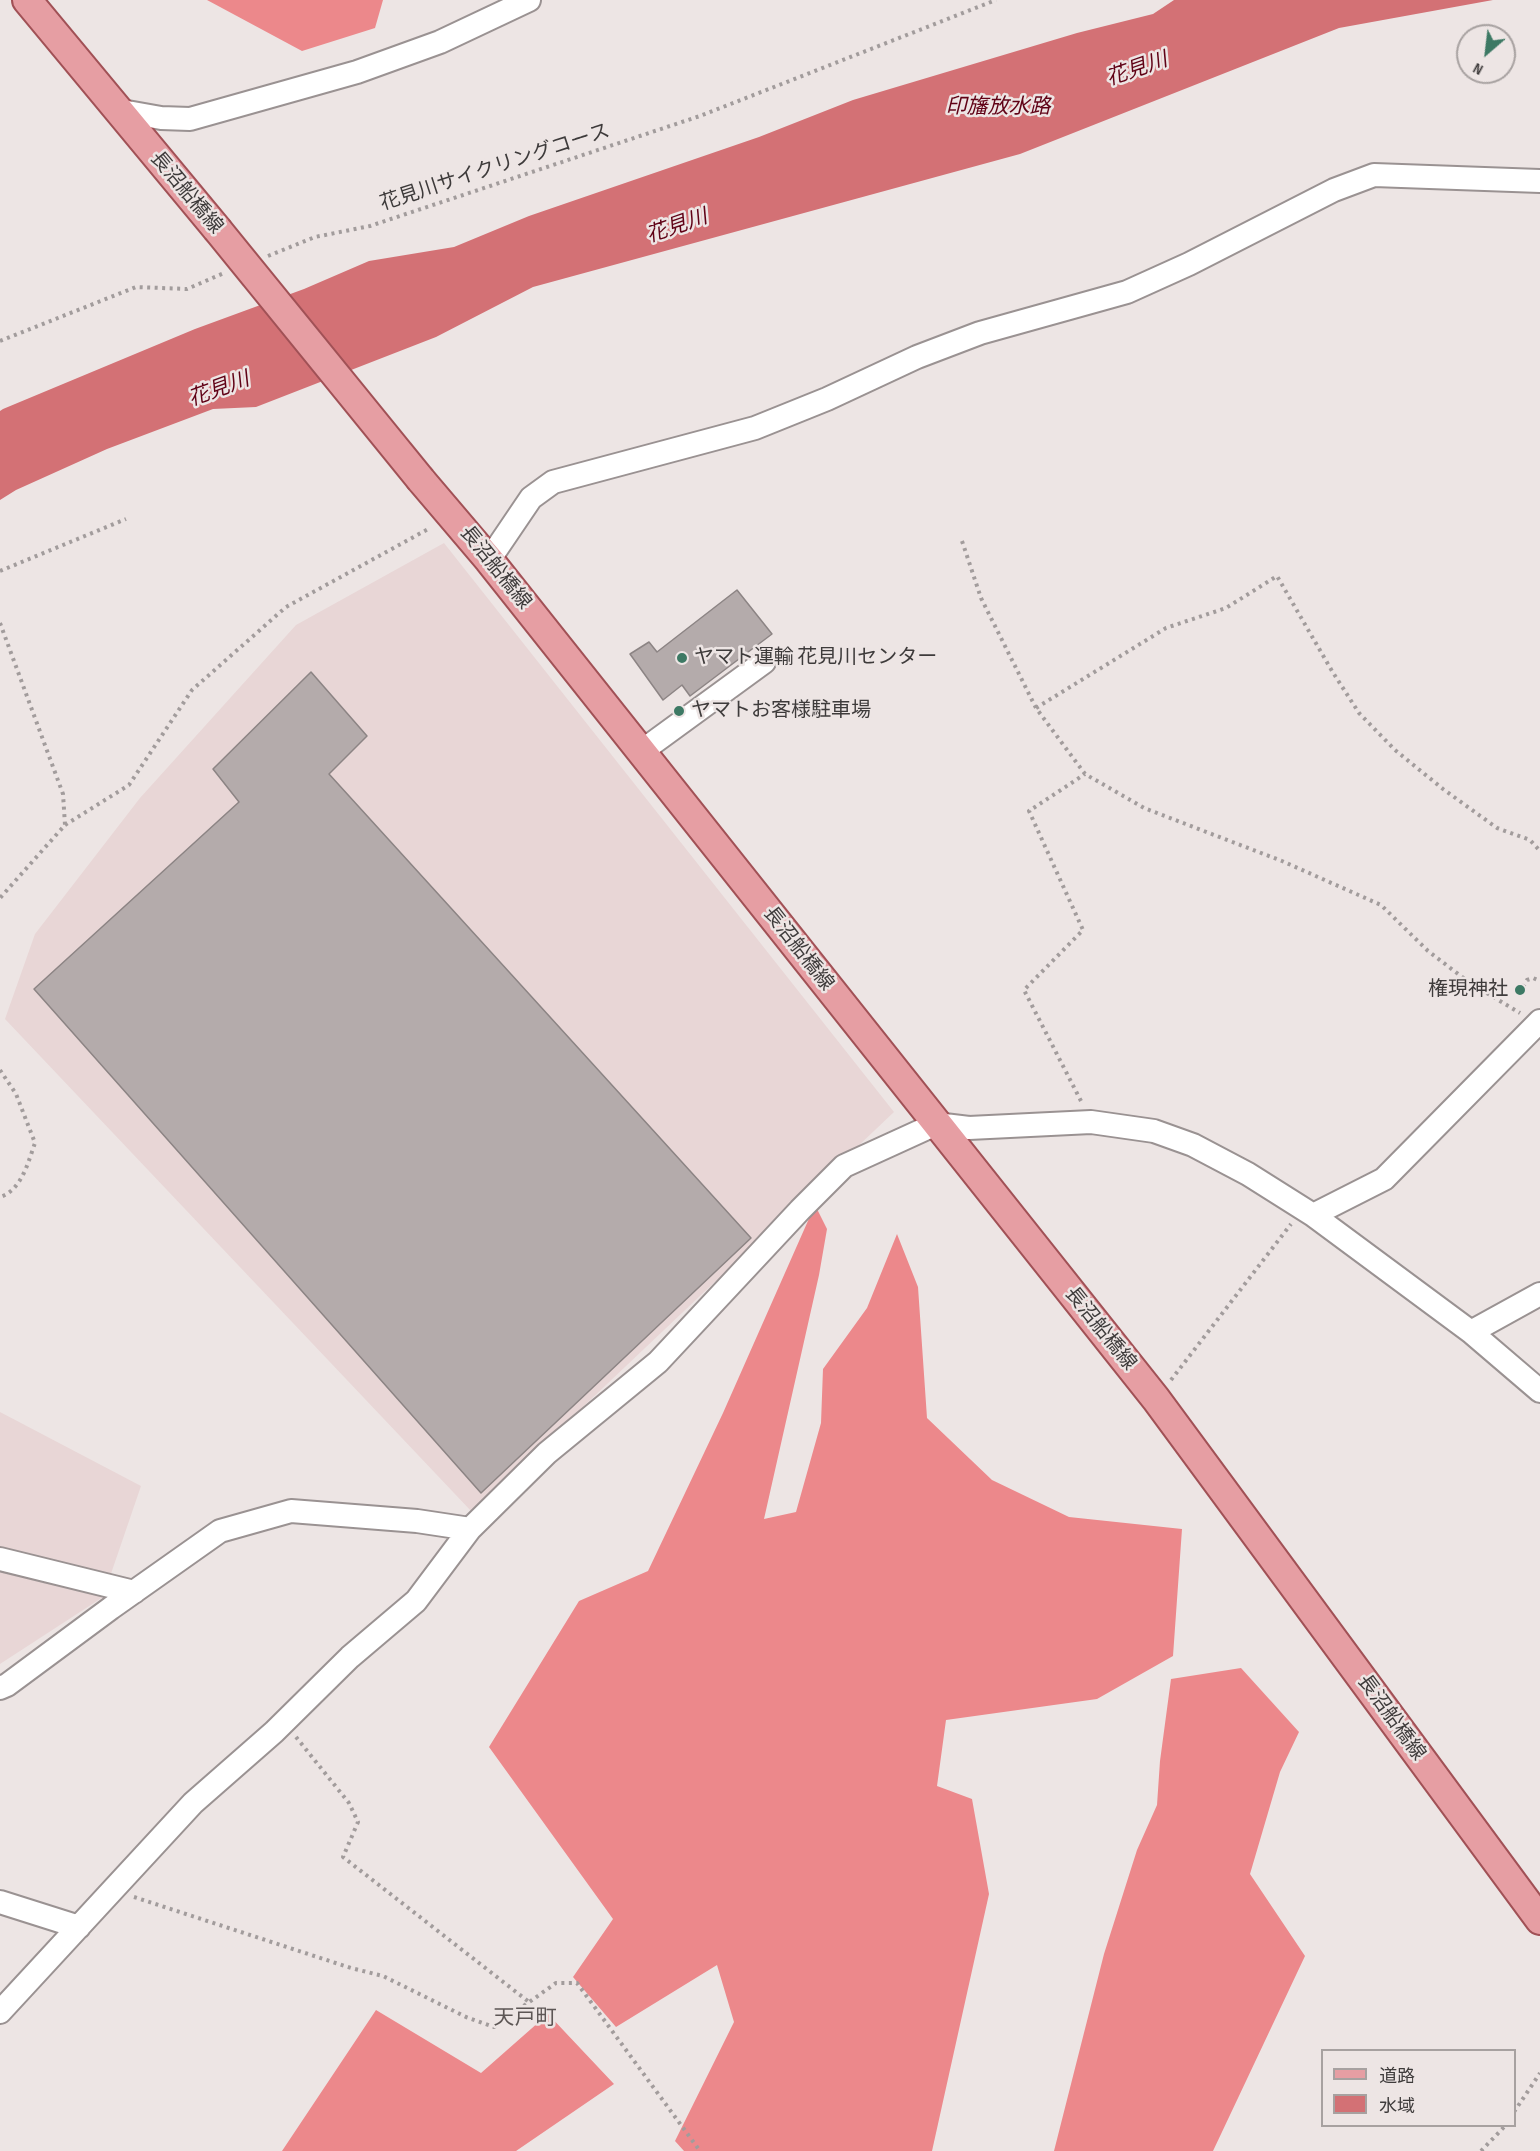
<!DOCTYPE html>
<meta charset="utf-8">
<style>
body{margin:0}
#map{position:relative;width:1540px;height:2151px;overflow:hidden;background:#ede5e4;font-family:"Sofia Sans Condensed","Noto Sans JP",sans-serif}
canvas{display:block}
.legend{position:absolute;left:1321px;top:2049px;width:195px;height:78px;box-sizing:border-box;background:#ede5e4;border:2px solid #a7a1a0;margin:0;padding:8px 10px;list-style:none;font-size:18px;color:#3e3b3b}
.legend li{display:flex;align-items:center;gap:12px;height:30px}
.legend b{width:30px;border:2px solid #a7a1a0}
.north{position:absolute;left:1456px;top:24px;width:60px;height:60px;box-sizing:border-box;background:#ede5e4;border:2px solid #a7a1a0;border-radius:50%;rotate:208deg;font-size:16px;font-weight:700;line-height:24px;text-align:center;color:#3e3b3b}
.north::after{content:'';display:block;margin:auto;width:21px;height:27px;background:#3d7964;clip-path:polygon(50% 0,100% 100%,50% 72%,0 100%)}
</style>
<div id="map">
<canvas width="1540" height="2151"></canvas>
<ul class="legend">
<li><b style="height:8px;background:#e69ea3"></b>道路</li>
<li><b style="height:16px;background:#d37175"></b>水域</li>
</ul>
<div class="north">N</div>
</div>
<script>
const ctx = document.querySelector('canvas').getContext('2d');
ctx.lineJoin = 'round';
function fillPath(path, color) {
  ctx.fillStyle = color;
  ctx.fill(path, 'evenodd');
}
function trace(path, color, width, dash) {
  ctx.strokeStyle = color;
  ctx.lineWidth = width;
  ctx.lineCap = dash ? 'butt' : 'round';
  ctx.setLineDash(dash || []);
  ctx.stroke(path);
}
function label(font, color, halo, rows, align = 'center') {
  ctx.font = font + ' "Sofia Sans Condensed","Noto Sans JP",sans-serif';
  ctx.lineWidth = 5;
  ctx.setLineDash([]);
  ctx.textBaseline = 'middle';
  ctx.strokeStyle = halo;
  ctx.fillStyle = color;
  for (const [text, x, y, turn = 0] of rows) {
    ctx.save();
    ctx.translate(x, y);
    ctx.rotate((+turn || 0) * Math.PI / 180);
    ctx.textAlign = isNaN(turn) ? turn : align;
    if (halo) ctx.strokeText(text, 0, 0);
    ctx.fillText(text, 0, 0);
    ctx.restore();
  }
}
fillPath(new Path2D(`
 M444,543l450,569 -422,400 -467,-493 30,-85 105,-136 156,-173z
 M0,1412l141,74 -38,111 -103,67z`), '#e8d6d6');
fillPath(new Path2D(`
 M207,0h176l-8,28 -73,23z
 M815,1205l12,24 -8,46 -55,244 32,-7 25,-89 2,-54 44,-61 30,-74 21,53 9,131 65,62 77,37 113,12 -9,127 -76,43 -151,21 -9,66 35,13 17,95 -57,257h-248l-9,-10 59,-119 -17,-57 -101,62 -43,-50 40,-58 -124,-172 90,-146 69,-30 75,-158z
 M1241,1668l58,64 -19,40 -30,102 55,82 -92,195h-159l50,-197 33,-104 20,-45 3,-44 11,-82z
 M376,2010l105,63 67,-59 66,70 -98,67h-234z`), '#ec888b');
fillPath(new Path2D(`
 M1174,0h319l-154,28 -319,126 -487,133 -97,50 -180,70 -43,2 -106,40 -91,41 -16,10v-89l3,-2 192,-80 109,-40 65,-28 85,-14 75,-31 230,-79 94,-37 224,-67 76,-19z`), '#d37175');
const building = new Path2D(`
 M737,590l35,44 -82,62 -8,-11 -19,15 -33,-46 19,-12 8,10z
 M311,672l56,64 -38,38 422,464 -270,255 -447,-504 205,-187 -26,-33z`);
fillPath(building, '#b4abab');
trace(building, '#8c8484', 1.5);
const minor = new Path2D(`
 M116,110l45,8 29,1 167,-47 83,-30 89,-42
 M489,560l42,-62 22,-16 202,-54 72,-29 90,-42 63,-24 147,-41 62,-28 145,-74 40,-15 166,6
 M642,751l122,-89
 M1313,1215l158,117 69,59
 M1471,1332l69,-38
 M0,1559l134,33
 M0,1688l7,-3 104,-77 109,-77 71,-20 126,10 53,8 77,-76 111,-91 142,-152 44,-44 92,-42 33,4 122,-6 63,9 39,14 55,29 65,41 71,-36 156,-158
 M0,1902l79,25
 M0,2012l193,-209 81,-71 76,-75 66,-56 54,-72`);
const major = new Path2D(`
 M27,0l190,229
 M421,480l68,80 667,839 384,521`);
trace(minor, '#9a9292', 26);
trace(major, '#a15156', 32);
trace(new Path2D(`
 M268,256l47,-19 55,-11 330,-110 296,-116
 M0,341l136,-54 51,2 37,-16
 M962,541l19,57 55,110 49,66 59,34 138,53 99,44 47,46 42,32 50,30
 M0,571l126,-52
 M0,623l63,171 2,31 -65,73
 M1036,708l130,-80 60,-20 51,-32 55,95 27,42 36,37 48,39 54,39 33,12 10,11
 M65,825l64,-40 63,-95 94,-83 144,-79
 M1523,987l4,-7 6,-2 7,3
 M0,1070l16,24 19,49c-7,19 -13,47 -35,54
 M1081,1101l-57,-111 59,-60 -54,-119 56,-37
 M1171,1380l120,-156
 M296,1737l53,66 9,19 -15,35 186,145
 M134,1897l217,71 32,8 83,41 28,10 62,-44h21l123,168
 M1514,2112l26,-39
 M1481,2151l24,-25`), '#a29c9c', 4, [3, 4.5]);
trace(minor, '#fff', 22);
trace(major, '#e69ea3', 28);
const majorBridge = new Path2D(`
 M217,229l204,251`);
trace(majorBridge, '#a15156', 32, []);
trace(majorBridge, '#e69ea3', 28);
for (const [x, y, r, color] of [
 [682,658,6,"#3d7964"],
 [679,711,6,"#3d7964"],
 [1520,990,6,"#3d7964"]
]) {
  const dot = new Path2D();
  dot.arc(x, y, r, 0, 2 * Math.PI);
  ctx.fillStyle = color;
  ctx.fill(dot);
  trace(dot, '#ede5e4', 2);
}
label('20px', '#3e3b3b', '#ede5e4', [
 ["花見川サイクリングコース",495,168,-18],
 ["長沼船橋線",186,193,50],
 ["長沼船橋線",495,568,51],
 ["長沼船橋線",798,949,52],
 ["長沼船橋線",1100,1329,51],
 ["長沼船橋線",1391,1718,54]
]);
label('20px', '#3e3b3b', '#ede5e4', [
 ["ヤマト運輸 花見川センター",694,658],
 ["ヤマトお客様駐車場",691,711],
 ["権現神社",1508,990,"right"]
], 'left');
label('italic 21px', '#600216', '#ede5e4', [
 ["花見川",1137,70,-19],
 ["印旛放水路",998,108],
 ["花見川",677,227,-19],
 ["花見川",219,390,-20]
]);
label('21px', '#5d5655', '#ede5e4', [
 ["天戸町",525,2019]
]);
</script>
